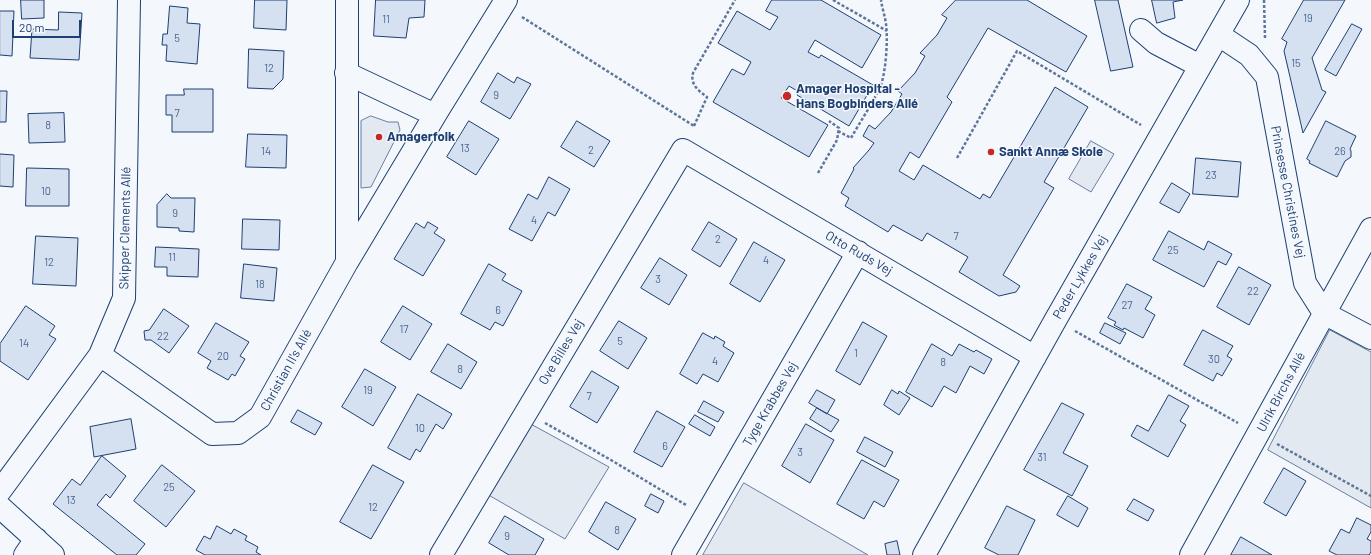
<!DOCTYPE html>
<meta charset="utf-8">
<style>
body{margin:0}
#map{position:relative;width:1371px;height:555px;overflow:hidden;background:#f4f7fb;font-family:Barlow,sans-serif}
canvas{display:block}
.scale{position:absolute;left:12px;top:20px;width:69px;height:18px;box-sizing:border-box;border:2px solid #1d3f73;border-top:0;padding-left:5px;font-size:12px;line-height:14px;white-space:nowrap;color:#1d3f73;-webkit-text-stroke:3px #f4f7fb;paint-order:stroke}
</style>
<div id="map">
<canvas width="1371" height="555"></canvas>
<div class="scale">20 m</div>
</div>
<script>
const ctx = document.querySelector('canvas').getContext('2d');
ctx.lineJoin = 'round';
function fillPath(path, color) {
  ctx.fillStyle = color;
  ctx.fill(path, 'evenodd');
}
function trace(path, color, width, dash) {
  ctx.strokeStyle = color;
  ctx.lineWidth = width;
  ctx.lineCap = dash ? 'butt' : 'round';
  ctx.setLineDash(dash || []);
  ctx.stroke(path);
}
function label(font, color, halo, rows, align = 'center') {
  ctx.font = font + ' Barlow,sans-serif';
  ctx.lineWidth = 3;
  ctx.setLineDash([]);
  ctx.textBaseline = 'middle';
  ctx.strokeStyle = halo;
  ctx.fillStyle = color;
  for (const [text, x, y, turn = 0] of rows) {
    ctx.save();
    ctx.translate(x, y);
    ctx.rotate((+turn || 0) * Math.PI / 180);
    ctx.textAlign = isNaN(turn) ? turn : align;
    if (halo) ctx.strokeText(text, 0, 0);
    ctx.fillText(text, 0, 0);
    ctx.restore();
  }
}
const green = new Path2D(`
 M371,116l17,6h10l2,8 -29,57 -10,1v-67z
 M1091,141l23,13 -23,38 -22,-13z
 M1330,330l41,22v156l-103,-58z
 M529,423l80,44 -44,72 -80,-46z
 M744,483l124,72h-165z`);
fillPath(green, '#e3e9f0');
trace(green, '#687fa3', 1);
const building = new Path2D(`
 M21,0h23v18l-22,1z
 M255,0h32l-1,30 -32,-2z
 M376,0h49l-1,17 -15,1 -3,20 -32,-2z
 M772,0h49l60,35 -19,33 -47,-28 -7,12 11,6 2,-3 52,30 -24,41 -52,-31 2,-3 -10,-6 -8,12 47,27 -19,32 -96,-55 19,-33 12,6 7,-13 -33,-19 19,-32 33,19 8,-13 -12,-6z
 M956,0h71l60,36 -21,36 -78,-44 -41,69 5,5 -33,56 -9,-6 -11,19 15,9 9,-15 57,34 3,-5 7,4 65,-111 33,20 -44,75 10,6 -51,87 17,11 -4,6 -17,4 -40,-24 9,-15 -41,-24 -5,8 -29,-16 -5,7 -43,-26 4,-8 -8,-5 13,-24 -1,-1 16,-18 5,-7 -11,-7 6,-11 6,4 16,-17 11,-18 -4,-3 17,-18 10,-17 -5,-3 17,-18 10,-17 -5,-3z
 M1095,0h23l15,67 -22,4z
 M1152,0h31l-10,2 2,16 -18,5z
 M1304,0h41l-33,58 10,32 4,2 -23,41 -19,-82 3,-9 -5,-3z
 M170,6l18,2 -1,15 13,1 -3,40 -31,-3 1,-16h-5l1,-11h4z
 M0,11h14l-2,45 -12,-1z
 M59,12l23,1 -3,47 -49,-2 2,-29 26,1z
 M1352,24l10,5 -26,47 -11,-6z
 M249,49l35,2 -1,28 -10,10 -25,-1z
 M498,73l16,10 3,-6 14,7 -21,35 -29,-17z
 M184,89h29v43h-41v-17h-6v-20h18z
 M0,91h7l-1,31h-6z
 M64,113l1,29 -36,1 -1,-29z
 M469,121l30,18 -23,36 -29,-18z
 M577,121l33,20 -16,26 -33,-20z
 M1326,121l30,15 -6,13 1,2v6l-6,4 -8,16 -28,-14 1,-2 -3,-2z
 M248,134l39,1 -1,33 -40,-1z
 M0,154l14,1 -1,32 -13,-1z
 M1196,158l45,4 -3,35 -45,-3z
 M27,168l42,1v37h-43z
 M549,177l21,12 -15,27 -7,-4 -16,29 -23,-12 19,-35 9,5z
 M1172,183l18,11 -11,19 -19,-10z
 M167,194l4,4h24l-1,34 -15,-1v-3l-22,-1v-22z
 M243,219l37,1 -1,30 -37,-1z
 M428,222l10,6 -4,5 11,7 -22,36 -29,-17 22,-36 8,5z
 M709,222l28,17 -17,28 -28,-17z
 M1169,231l35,19 4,-9 24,13 -6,11 -8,-4 -14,26 -51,-27z
 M36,236l42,2 -2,48 -43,-2z
 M754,242l31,18 -25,42 -30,-18z
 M156,247l43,2 -1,28 -31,-1v-9h-12z
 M660,258l27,17 -18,30 -28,-17z
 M244,264l33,4 -3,33 -33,-3z
 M489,264l17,10 -4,6 20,11 -19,35 -8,-4 -5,8 -29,-16z
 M1239,267l32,18 -22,40 -32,-18z
 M1127,284l25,13 -7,12 10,6 -12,23 -19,-10 -1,2 -9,-5 2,-3 -8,-4z
 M26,306l29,20 -6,9 7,4 -28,41 -28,-19v-17z
 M403,306l29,18 -22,36 -29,-18z
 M164,309l25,17 -20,27 -18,-13h-6l-1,-9 5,-1z
 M619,321l28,17 -19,31 -28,-18z
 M863,322l24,14 -27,49 -24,-14z
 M216,323l33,19 -9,14 5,3 -10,17 -3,-2 -4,6 -21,-12 4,-7 -13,-8z
 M1105,323l21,10 -6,11 -20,-11z
 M1203,330l30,16 -6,10 5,3 -10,17 -5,-3 -4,8 -29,-16z
 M703,333l11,6 1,-3 10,6 -2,4 11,7 -16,29 -15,-8 -6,10 -17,-10z
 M448,344l29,18 -16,27 -30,-17z
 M932,344l20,12 7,-12 15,8 2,-2 16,9 -8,15 -14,-8 -14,27 -12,-7 -12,21 -26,-15z
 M365,369l31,18 -23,39 -31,-19z
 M592,371l27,16 -22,36 -27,-16z
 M817,390l18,10 -8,14 -18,-11z
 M892,390l6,4 1,-3 11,7 -11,17 -15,-10z
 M418,394l34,20 -9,15 -7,-5 -16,28 -4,-3 -6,11 -22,-12z
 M1169,395l20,11 -9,15 6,4 -18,32 -37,-21 6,-11 11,6z
 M704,401l20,11 -6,10 -20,-10z
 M1062,403l22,11 -21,39 25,13 -16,30 -48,-26z
 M817,408l22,12 -8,12 -21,-13z
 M298,410l24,13 -7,12 -24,-13z
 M657,411l28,16 -23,40 -28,-15z
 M695,415l20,12 -5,9 -21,-12z
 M131,419l5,30 -42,8 -4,-30z
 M806,424l28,16 -24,43 -28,-17z
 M865,437l28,15 -8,15 -28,-15z
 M102,456l24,20 -16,22 -4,-4 -9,11 48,39 -9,11h-19l-64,-51 19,-25 8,6z
 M862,460l37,20 -15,27 -10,-6 -10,18 -27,-15z
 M162,465l33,26 -29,36 -32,-26z
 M373,465l31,17 -33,57 -31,-17z
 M1284,468l22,13 -20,35 -22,-13z
 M651,494l13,7 -6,12 -13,-7z
 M1068,496l20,12 -10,19 -21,-12z
 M1134,499l20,11 -6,11 -21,-11z
 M606,502l30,17 -18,31 -29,-18z
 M1007,506l28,14 -17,35h-19l-14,-7z
 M505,516l39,23 -9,16h-26l-20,-12z
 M1357,518l14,7v7l-4,7 4,2v11l-2,3h-32l-8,-4 12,-22 8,4z
 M217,526l14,8 3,-5 13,7 -2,4 13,7 -2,5 5,3h-56l-9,-5 8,-14 6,3z
 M1241,537l31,18h-41z
 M897,541l3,14h-13l-2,-11z`);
fillPath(building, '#d5e0f0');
trace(building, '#1d3f73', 1);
const minor = new Path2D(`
 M347,0v262
 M1141,30l15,13 44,23
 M1219,35l30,20 18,22 38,206 19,30 47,25
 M435,115l71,-115
 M100,355l112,79 26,-1 22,-16 87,-155 88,-147 -89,-42
 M0,491l100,-136 24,-57 5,-298
 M0,507l53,48
 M25,555l11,-16
 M441,555l242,-405 352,207
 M683,555l175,-303
 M924,555l132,-236 182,-319
 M1191,555l180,-326`);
trace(minor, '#1d3f73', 24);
trace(new Path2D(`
 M833,0l54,31
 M1264,0l1,38
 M522,17l172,109
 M694,126l13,-29c-8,-6 -17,-12 -14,-24l42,-73
 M838,131l13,7c9,-16 23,-37 30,-53 5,-15 7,-45 5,-61 -1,-8 -4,-16 -5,-24
 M957,158l60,-107 124,74
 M818,173l19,-33 2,-12 -10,-7
 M1075,331l163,92
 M545,423l66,37 75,45
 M1277,444l94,52`), '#5e769c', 2.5, [3, 2]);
trace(minor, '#f4f7fb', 22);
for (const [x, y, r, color] of [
 [787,96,5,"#c62828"],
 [379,137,4,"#c62828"],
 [991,152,4,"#c62828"]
]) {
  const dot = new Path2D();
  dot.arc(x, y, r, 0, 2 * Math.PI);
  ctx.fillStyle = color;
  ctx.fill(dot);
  trace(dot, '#f4f7fb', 1.5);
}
label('11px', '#4b6792', null, [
 ["19",1308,18],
 ["11",386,19],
 ["5",177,38],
 ["15",1296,63],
 ["12",269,68],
 ["9",496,95],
 ["7",177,113],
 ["8",48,125],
 ["13",465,148],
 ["2",591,150],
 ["14",266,151],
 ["26",1340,151],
 ["23",1211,175],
 ["10",46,191],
 ["9",175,213],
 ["4",534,220],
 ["7",956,236],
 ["2",718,239],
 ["25",1173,250],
 ["11",172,257],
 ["4",766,260],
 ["12",49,262],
 ["3",658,279],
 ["18",260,284],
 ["22",1253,291],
 ["27",1127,305],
 ["6",498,310],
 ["17",404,329],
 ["22",163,336],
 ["5",620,341],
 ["14",24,343],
 ["1",856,353],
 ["20",223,356],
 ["30",1214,359],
 ["4",715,361],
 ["8",943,362],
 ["8",460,369],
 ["19",368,390],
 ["7",589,396],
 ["10",420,428],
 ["6",665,446],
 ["3",800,452],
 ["31",1042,457],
 ["25",169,487],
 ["13",71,500],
 ["12",373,507],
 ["8",617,530],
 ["9",507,536]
]);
label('bold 13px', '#1d3f73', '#f4f7fb', [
 ["Amager Hospital -",796,89],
 ["Hans Bogbinders Allé",796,104],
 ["Amagerfolk",387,137],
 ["Sankt Annæ Skole",999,152]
], 'left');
label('13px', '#1d3f73', '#f4f7fb', [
 ["Prinsesse Christines Vej",1288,192,79],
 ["Skipper Clements Allé",125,228,-89],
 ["Otto Ruds Vej",859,253,30],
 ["Peder Lykkes Vej",1080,277,-60],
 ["Ove Billes Vej",561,352,-59],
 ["Christian II's Allé",286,370,-61],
 ["Ulrik Birchs Allé",1281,392,-62],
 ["Tyge Krabbes Vej",770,404,-60]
]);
</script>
